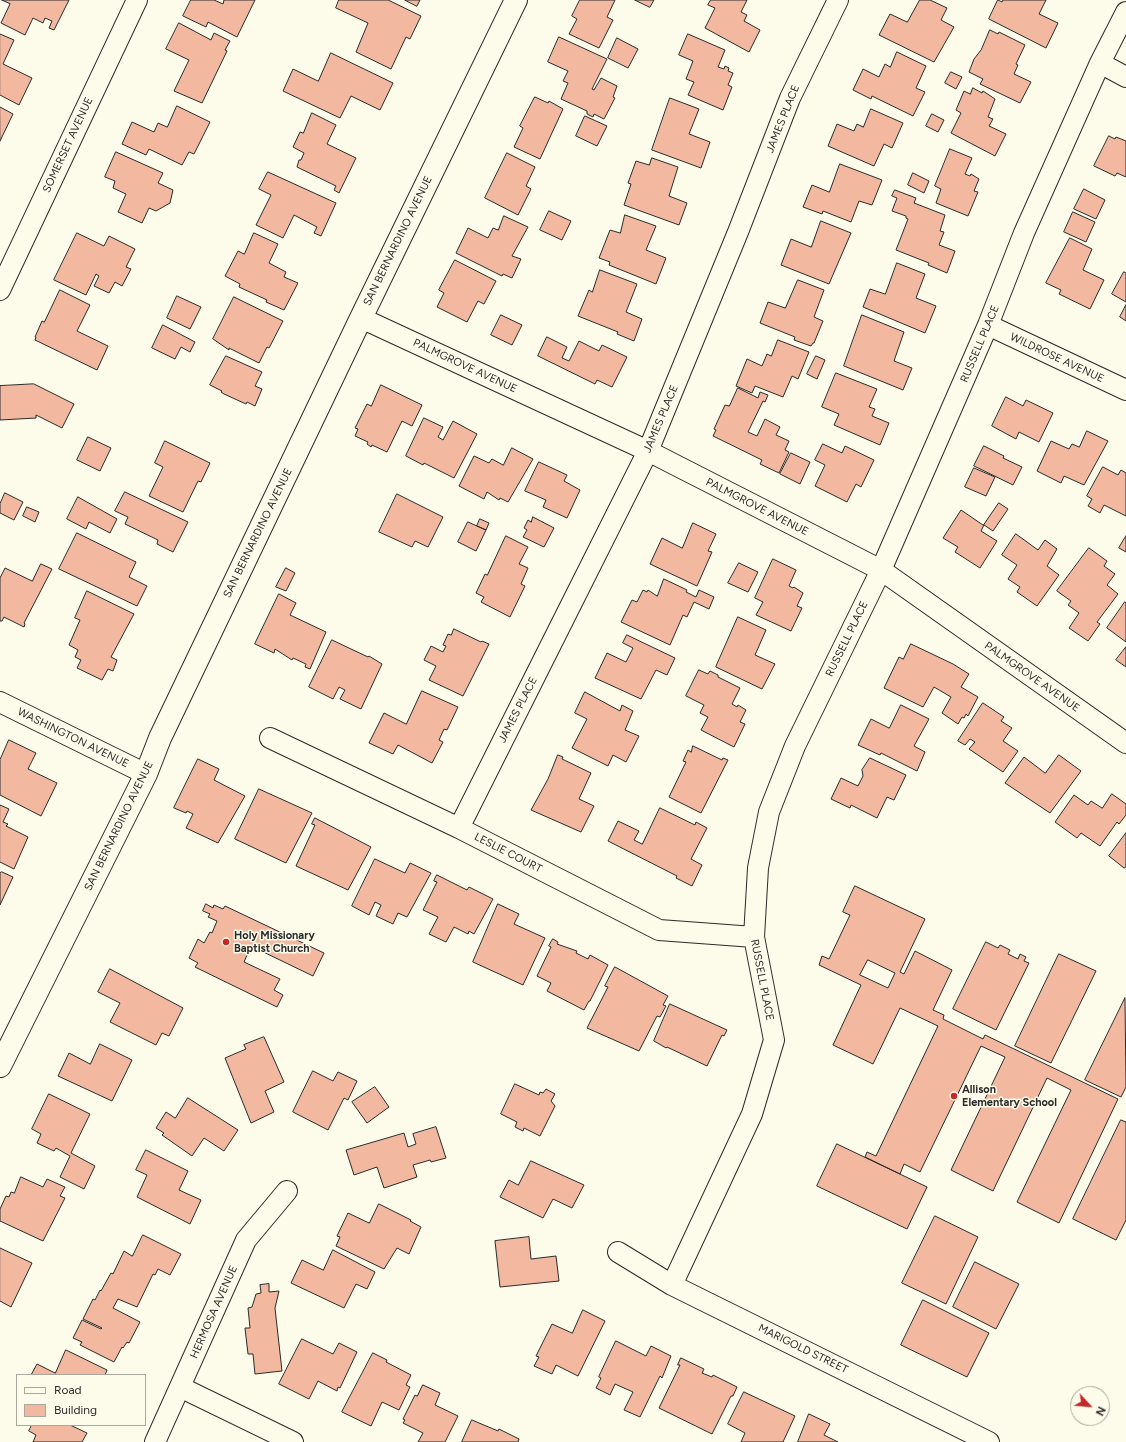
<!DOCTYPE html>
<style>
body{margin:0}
#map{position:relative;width:1126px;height:1442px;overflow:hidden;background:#fdfbea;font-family:Figtree,sans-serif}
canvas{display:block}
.legend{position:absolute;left:16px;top:1374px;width:130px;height:52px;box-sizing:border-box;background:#fdfbea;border:1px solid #a9a89e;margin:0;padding:5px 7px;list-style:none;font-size:12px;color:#2b2b2b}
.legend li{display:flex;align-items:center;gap:8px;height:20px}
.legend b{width:20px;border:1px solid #a9a89e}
.north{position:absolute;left:1070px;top:1386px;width:40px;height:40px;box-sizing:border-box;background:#fdfbea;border:1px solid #a9a89e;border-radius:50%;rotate:116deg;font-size:11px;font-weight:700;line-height:16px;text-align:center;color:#2b2b2b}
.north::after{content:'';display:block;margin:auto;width:14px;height:18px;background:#c62828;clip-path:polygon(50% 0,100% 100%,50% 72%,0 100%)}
</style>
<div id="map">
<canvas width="1126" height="1442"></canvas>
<ul class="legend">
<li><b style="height:5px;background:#fdfbea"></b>Road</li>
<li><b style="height:11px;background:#f2b8a0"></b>Building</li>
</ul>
<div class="north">N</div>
</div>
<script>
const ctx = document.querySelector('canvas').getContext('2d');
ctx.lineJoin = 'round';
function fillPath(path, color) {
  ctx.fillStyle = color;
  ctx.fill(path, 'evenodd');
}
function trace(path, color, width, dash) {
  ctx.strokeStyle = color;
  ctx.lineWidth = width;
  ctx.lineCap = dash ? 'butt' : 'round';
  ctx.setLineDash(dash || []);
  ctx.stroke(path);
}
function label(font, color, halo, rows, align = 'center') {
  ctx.font = font + ' Figtree,sans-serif';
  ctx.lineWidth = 3;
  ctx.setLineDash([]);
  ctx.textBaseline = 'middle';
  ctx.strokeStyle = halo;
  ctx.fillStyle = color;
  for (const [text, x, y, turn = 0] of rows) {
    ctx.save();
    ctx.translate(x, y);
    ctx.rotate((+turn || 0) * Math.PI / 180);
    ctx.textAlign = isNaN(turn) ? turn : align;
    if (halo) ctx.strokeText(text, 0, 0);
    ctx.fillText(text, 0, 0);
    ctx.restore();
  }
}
const building = new Path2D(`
 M2,0h67l-15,30 -5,-2 3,-7 -7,-3 -2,5 -10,-5 -8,17 -24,-12 9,-19z
 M191,0h23l9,4 1,-4h31l-18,37 -29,-15 -2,5 -23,-11z
 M339,0h49l33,16 -11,23 -4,-2 -15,32 -35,-17 12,-29 -32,-15z
 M405,0h15l-3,6z
 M580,0h35l-8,17 6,3 -14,28 -30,-14 8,-15 -5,-3z
 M635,0h19l-4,7z
 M711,0h36l-6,12 6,3 -3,6 16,9 -11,22 -44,-24 10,-20 -7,-3z
 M920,0h10l17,8 -6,12 13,7 -20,35 -55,-27 11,-21 17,8z
 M998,0l4,2 1,-2h43l-7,14 19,9 -12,25 -57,-29z
 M179,23l32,17 3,-7 16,8 -5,9 2,1 -25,52 -28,-12 15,-31 -23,-11z
 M990,30l8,4 1,-2 26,13 -9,19 2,1 -4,9 17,8 -11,21 -40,-19 3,-5 -14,-7 5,-13 7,-9z
 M0,34l14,6 -11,24 29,14 -13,27 -19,-10z
 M688,34l37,16 -7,17 6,2 1,-3 4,2 -1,3 5,2 -5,12 4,2 -9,23 -35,-15 6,-13 -8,-3 7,-18 -14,-6z
 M559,37l48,22 -15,30 2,1 7,-12 16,8 -4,11 2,1 -11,21 -10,-5 -1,3 -6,-3v-3l-26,-12 7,-16 -5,-2 5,-10 -20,-9z
 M617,38l21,11 -10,19 -20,-10z
 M897,52l29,14 -10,22 9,4 -12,24 -41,-20 -1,3 -18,-9 10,-21 16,8 6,-13 5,3z
 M331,53l62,30 -13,27 -29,-14 -11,22 -57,-27 10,-22 25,12z
 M951,72l11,5 -6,12 -11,-6z
 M973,88l9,5 1,-2 12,8 -7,18 5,2 -4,7 17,8 -11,22 -44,-23 10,-20 -5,-3 8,-19 6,3z
 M535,97l13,6 1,-2 14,8 -23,50 -26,-12 9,-19 -3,-2z
 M670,98l29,11 -10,25 21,8 -9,26 -49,-18z
 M177,106l33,16 -16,32 -5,-2 -7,13 -33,-16 -3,6 -24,-11 10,-22 22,10 4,-9 9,4z
 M0,107l13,7 -13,27z
 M871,109l32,14 -11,25 -8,-4 -10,22 -46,-20 9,-22 17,7 3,-7 6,3z
 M312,113l24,12 -9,19 29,14 -17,35 -5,-3 2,-4 -39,-19 2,-7h2l3,-7 -11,-6 7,-15 3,1z
 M932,114l12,6 -6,12 -12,-6z
 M585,116l22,10 -10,20 -21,-10z
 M1109,136l6,3 1,-2 10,4v36l-9,-4 -2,3 -21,-10z
 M950,149l22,9 -7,16 5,2 1,-2 8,5 -5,12 4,1 -10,24 -32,-13 5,-14 -6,-3z
 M116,152l47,21 -5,10 15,7 -3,13 -14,8 -7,-3 -7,15 -24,-11 8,-18 -13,-6 2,-7 -10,-4z
 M507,153l28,14 -9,19 5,3 -13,26 -33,-17z
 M652,158l26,9 -9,29 18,7 -8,22 -55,-20 7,-21 -3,-1 8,-22 13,4z
 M840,164l42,16 -10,25 -13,-4 -8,21 -28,-11 -1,3 -19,-7 9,-22 17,7z
 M268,172l68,31 -15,33 -7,-3 3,-6 -23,-12 -11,23 -27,-13 15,-30 -12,-6z
 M913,173l16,8 -5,12 -16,-8z
 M1084,189l21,11 -9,19 -22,-10z
 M895,190l21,8 -2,5 31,12 -5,16 4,1 -5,13 16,6 -8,22 -19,-8 1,-2 -33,-13 12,-31 -2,-1v-2l-14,-5 5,-13 -5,-2z
 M549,211l22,10 -9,19 -22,-10z
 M1073,212l22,10 -9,20 -22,-10z
 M625,215l31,11 -10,24 20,8 -10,26 -47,-19 1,-3 -11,-4 11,-28 10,3z
 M504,216l24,11 -16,29 9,3 -9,19 -9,-4 -1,2 -46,-23 12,-25 20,10 5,-10 5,2z
 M821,221l30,12 -22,51 -48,-19 10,-26 20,8z
 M77,233l27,13 5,-10 26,13 -9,18 5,2 -9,17 -7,-4 -6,11 -15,-7 5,-10 -3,-2 -10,21 -32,-15z
 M254,233l24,11 -9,19 17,9 -2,5 14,6 -14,27 -18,-8 1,-2 -28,-13 1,-3 -15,-8 13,-25 6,3z
 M1070,238l22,11 -9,21 21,10 -14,29 -31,-15 2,-4 -15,-7z
 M455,260l41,21 -12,23 -6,-3 -11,21 -30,-15 7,-14 -5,-3z
 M897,263l28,11 -9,24 20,8 -11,27 -62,-26 7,-18 15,5z
 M600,270l37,14 -11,28 16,7 -8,22 -17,-7 1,-2 -40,-16 11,-26 3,2z
 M1124,272l2,1v29l-14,-8z
 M798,280l26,10 -10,27 9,4 -9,22h-1l-2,3 -17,-6 1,-3 -35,-14 8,-21 17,6z
 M60,290l30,15 -13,26 31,15 -11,24 -62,-30 1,-3h-1l7,-16 2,1z
 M177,296l24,11 -11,22 -23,-11z
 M234,297l49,24 -14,27 -2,-1 -8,16 -30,-15v2l-16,-11z
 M1126,305v16l-6,-4z
 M501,315l21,10 -10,20 -21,-10z
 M862,315l42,17 -10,29 18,7 -9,22 -59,-24z
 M163,325l32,17 -5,10 -9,-5 -6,12 -23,-11z
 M547,337l20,10 -5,11 7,3 10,-20 20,10 3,-6 25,12 -15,30 -15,-7 -2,4 -57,-28z
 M778,340l31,12 -11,27 -6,-3 -9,21 -28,-11 -3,7 -16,-7 11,-27 15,7 5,-12 4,2z
 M226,356l36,16 -7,14 7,3 -7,17 -8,-4 -1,2 -22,-10 -3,-2 1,-1 -12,-6z
 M816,356l9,4 -8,19 -10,-5z
 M836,373l41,16 -8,18 6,2 -3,7 17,7 -9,22 -46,-20 5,-11 -17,-7z
 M34,384l40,20 -12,24 -26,-13v3l-36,2v-34z
 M381,385l41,20 -10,21 -10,-5 -15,31 -15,-7 -1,2 -4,-3 1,-2 -13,-6 3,-7 -3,-1 12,-24 4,2z
 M738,388l20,10 2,-6 8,3 -3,7 -2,-1 -15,31 9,4 8,-17 15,8 -4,8 13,6 -4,9 4,2 -10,21 -19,-9 2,-4 -49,-24 3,-6 -2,-1 11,-24 4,1z
 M1006,397l17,9 3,-6 27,13 -14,29 -20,-10 -3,7 -24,-13z
 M424,418l19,9 -5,10 5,3 10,-19 24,13 -23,44 -30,-15 -1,2 -17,-9z
 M1087,431l21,10 -24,44 -20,-9 -3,7 -24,-12 14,-30 18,8 3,-5 7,3z
 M88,437l23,11 -11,23 -23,-11z
 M165,441l45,22 -9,19 -3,-1 -15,31 -34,-16 14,-29 -8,-4z
 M823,444l19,9 3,-7 29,14 -13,27 -5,-3 -9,18 -32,-16 10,-21 -10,-5z
 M984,446l20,10 -1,2 19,9 -9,18 -39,-19z
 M512,448l21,11 -25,43 -8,-4 -1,2 -12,-8 -3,7 -25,-13 15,-30 15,7 3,-4 11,6z
 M791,453l19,9 -10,22 -20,-10z
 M539,462l28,13 -3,6 16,9 -13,28 -24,-11 3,-7 -21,-9z
 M1103,467l15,8 3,-5 5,3v43l-22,-11 -4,8 -12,-7 4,-7 -5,-3z
 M974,468l21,9 -9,19 -21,-9z
 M125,492l63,30 -15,30 -16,-8 1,-4 -33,-16 3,-7 -13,-6z
 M5,493l18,9 -9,18 -14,-7v-9z
 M397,494l46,23 -15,30 -13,-6 -3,6 -33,-15z
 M78,497l39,22 -7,14 -21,-11 -3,7 -19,-10z
 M999,503l9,6 -15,22 -9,-6 -3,6 16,10 -17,27 -25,-16 3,-5 -15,-9 18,-28 22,15z
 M27,507l12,5 -4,10 -12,-6z
 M533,517l21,11 -10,19 -21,-10 4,-7 -3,-2 4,-8 3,2z
 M480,519l9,4 -3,7 -9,-4z
 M468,522l18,8 -10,21 -18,-9z
 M693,523l23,11 -8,17 4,1 -15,34 -47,-22 12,-26 20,10z
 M77,533l59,29 -7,15 18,9 -10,20 -78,-37z
 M1016,534l22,16 7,-10 12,9 -10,17 12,9 -22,31 -20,-14 3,-5 -12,-8 9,-14 -15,-10z
 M506,536l22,11 -9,17 9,4 -7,16 4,2 -15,31 -29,-15 3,-5 -8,-4 9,-19 2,1z
 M1126,536v16l-7,-4z
 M1089,548l18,13 -3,5 11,8 -8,11 11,9 -21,28 3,2 -12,17 -19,-13 10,-15 -11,-8 3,-4 -14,-10z
 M773,559l23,11 -7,16 4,2 1,-1 9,6 -6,13 5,2 -11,23 -35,-16 7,-13 -8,-4z
 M739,563l19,9 -10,20 -20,-9z
 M41,564l11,5 -28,54 1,1 -1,3 -20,-10 -2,4h-2v-43l5,-10 27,13z
 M286,568l9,5 -9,18 -10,-4z
 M664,579l23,11 -1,2 10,5 3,-7 15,7 -5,12 -15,-7 -7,15 -4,-2 -13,30 -49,-23 11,-22 5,2 6,-12 4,2 1,-2 9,6z
 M87,591l47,23 -23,43 6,3 -4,11 -5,-2 -6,11 -25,-12 4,-8 -6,-3 3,-7 -9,-5 11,-25 -5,-2z
 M279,594l17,9 -6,12 36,17 -16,37 -5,-2 1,-3 -13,-6 -1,2 -17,-11 -1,4 -19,-9z
 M1125,602l1,1v39l-19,-14z
 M738,617l28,13 -11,25 20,9 -13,25 -46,-22z
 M454,629l27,13 1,-1 7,3 -26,52 -34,-16 7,-14 -12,-6 7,-14 12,6 3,-6 -3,-1 5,-11 3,1z
 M627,635l48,23 -8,17 -11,-5 -15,29 -46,-21 12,-25 19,9 7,-14 -10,-5z
 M332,640l36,17 1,-1 13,8 -21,45 -21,-10 5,-9 -6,-3 -6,12 -24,-12z
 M911,644l42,20 16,10 -8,13 17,10 -10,19 -2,-2 -2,4 -2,-1 -4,7 -16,-11 9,-16 -17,-10 -11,20 -39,-19 15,-31 4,2z
 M1126,647v20l-10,-7z
 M699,670l9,4 2,-3 8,4v2l22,11 -8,16 5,3 1,-2 8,5 -6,12 5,2 -11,23 -33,-17 7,-13 -8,-4 4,-8 -18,-9z
 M422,691l36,16 -11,23 -3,-1 -5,11 4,2 -11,21 -34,-18 -5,9 -24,-11 15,-30 22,11z
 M585,692l35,19 2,-6 11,6 -8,19 14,6 -13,26 -13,-7 -5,11 -36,-18 15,-29 -12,-6z
 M983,703l21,14 -3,4 11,7 -9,13 15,10 -15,21 -34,-23 6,-7 -5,-3 -5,6 -7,-4z
 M901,705l28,14 -15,27 11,6 -8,19 -36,-18 -1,2 -22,-10 13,-26 18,9z
 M9,740l27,13 -8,16 29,14 -16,33 -41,-21v-35z
 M693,746l29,14 1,-2 5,2 -27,53 -32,-16 17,-35 -3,-1 5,-11 3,2z
 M558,755l5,2 -1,2 29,14 -12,26 15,7 -13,26 -50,-22 17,-31z
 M1059,755l22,16 -31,42 -45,-30 19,-26 21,16z
 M870,758l36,17 -12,25 -7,-3 -10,21 -26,-13 -1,3 -19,-9 10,-21 17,8 5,-10 -1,-6z
 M198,759l21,10 -5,11 31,16 -27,47 -32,-15 7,-14 -6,-3 -1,2 -12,-5z
 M259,789l53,24 -26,50 -51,-24z
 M1112,794l14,10v11l-7,9 -2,-2 -17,24 -19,-13 -4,5 -22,-16 19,-27 14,10 3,-4 11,7z
 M0,805l9,4 -6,13 5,2 -2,2 22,11 -14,32 -14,-7z
 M660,808l35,17 1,-3 11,6 -16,31 11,6 -10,21 -16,-8 1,-2 -69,-35 10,-20 21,10 -5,9 8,4z
 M315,818l56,29 -23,43 -52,-24 19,-41 -3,-1z
 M1126,833v34l-2,1 -15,-12z
 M375,859l30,14 5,-10 21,10 -24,44 -9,-4 -5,11 -17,-8 5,-11 -6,-3 -6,13 -17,-9z
 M2,872l11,5 -13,28v-32z
 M437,875l30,15 2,-3 24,12 -19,35 -5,-3 -1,3 -14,-7 -8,15 -17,-8 9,-17 -15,-7 14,-28 -3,-1z
 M855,886l70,33 -25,53 4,2 11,-23 37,19 -19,40 11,5 -1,4 40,20 2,-4 133,64 -59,124 -42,-21 54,-112 -24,-12 -54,113 -42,-21 54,-113 -24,-11 -61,126 -16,-8 -4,10 -35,-17 2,-5 9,4 62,-130 -38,-18 -27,56 -40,-19 28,-60 -42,-20 3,-9 7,3 21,-44 -7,-3zM868,960l27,13 -7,15 -28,-13z
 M206,904l7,4 1,-3 9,4 2,-3 99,47 -11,23 -62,-30 -7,16 36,17 -6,11 9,5 -6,12 -82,-40 3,-4 -9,-5 9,-19 6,4 6,-11 2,1 5,-12 -9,-4 2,-3 -7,-3z
 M498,904l21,10 -5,10 31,14 -22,47 -50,-23z
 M553,939l5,3 -1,2 20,7 -1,2 12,6 2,-4 18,10 -18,36h-1l-5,9 -37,-19 4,-8 -14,-7 14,-29 -2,-1z
 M986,942l12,6 2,-3 10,5 -2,4 10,5 2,-5 6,3 -2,4 5,2 -33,67 -43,-21z
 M1059,954l37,17 -45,92 -36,-17z
 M615,967l53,29 -5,9 3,1 -6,11 -3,-1 -18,35 -52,-23 21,-41 -3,-1z
 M110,969l73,39 -14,28 -7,-3 -6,12 -46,-23 10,-19 -22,-11z
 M1125,998l1,89 -5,10 -36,-17z
 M670,1004l57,26 -3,6 -2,-1 -15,31 -40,-19 -1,1 -12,-7z
 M264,1037l20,45 -19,9 9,21 -23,11 -26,-65 21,-9 -2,-4z
 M100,1044l32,16 -20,41 -54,-25 11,-23 21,11z
 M313,1071l20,10 5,-9 19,9 -9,19 -4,-2 -16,32 -35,-18z
 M515,1084l24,11 1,-3 3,1 3,-4 9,5 -4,7 4,5 -15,30 -16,-8 -1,3 -8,-4 2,-5 -16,-8z
 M375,1087l14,20 -22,16 -15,-21z
 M49,1094l41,20 -19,39 24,13 -11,23 -24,-12 10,-21 -14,-8 -2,3 -17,-8 4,-9 -9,-5z
 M188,1098l50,32 -14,21 -20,-13 -12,18 -30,-21 2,-2 -8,-5 10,-16 9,6z
 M1121,1120l5,2v98l-10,20 -43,-21z
 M436,1127l10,31 -15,4 -1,-2 -17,5 4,12 -33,11 -7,-21 -23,8 -8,-25 58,-17 4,14 8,-3 -3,-10z
 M837,1144l90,43 -20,42 -90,-43z
 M146,1150l42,21 -9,19 22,10 -11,24 -53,-27 10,-22 -11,-5z
 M531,1161l53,24 -12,23 -19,-9 -10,19 -43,-21 9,-17 9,5z
 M21,1177l22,10 4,-8 18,8 -5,9 5,2 -22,43 -43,-20v-12l6,-13 3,1 2,-5 3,1z
 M379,1204l32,16 -1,1 11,6 -12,27 -12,-6 -13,21 -48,-23 4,-9 -3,-1 11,-23 21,10z
 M935,1216l43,21 -32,67 -44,-21z
 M143,1235l38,19 -11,21 -12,-6 -3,6 -2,-1 -16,33 -19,-8 -5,9 27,14 -11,21 -2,-1 -4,6 -1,-1 -8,15 -34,-17 2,-3 -9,-4 9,-18 19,9 1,-1 -19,-9 10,-20 2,1 5,-10 1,1 10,-18 2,1 11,-23 8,5z
 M529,1237l2,22 25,-3 3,25 -59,6 -5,-46z
 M0,1248l32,15 -21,44 -11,-6z
 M333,1250l42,22 -8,17 -11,-5 -12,24 -53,-25 11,-23 21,10z
 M975,1262l44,22 -23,45 -43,-22z
 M269,1284v8l10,-1 -4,17 7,63 -27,3 -2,-20h-5l-3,-26h5l-2,-20 4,-1 4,-13 5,-1 -1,-8z
 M923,1300l66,33 -22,44 -66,-32z
 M583,1310l22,11 -27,55 -22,-11 -4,9 -18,-8 5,-9 -3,-1 16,-32 20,9z
 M302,1339l31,15 6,-11 18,9 -17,36 -2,-1 -1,4 -19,-10 -9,18 -30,-15z
 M616,1341l30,15 5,-10 20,10 -9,22 -2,-2 -20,41 -16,-7 9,-18 -18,-8 -5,11 -14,-7 5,-10 -2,-1z
 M66,1350l41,20 -2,5h-74l6,-11 18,9z
 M373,1353l14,7 -1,2 25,13 -5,10 4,2 -11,23 -17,-8 -11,24 -29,-14z
 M681,1358l23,11 -2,4 10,4 1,-2 24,12 -4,9h-2l-19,38 -53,-26 21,-43h-2z
 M423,1385l17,8 -5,12 23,11 -13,26h-27l5,-9 -20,-10 2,-3 -2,-1 12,-24 2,1z
 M744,1392l51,24 -12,26h-42l4,-9 -17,-9z
 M809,1414l21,10 -6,11 14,7h-40z
 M472,1420l26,11 1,-2 20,10 -1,3h-56z
 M32,1425h38l17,8 -5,9h-49l3,-7 -7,-4z`);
fillPath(building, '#f2b8a0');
trace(building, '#2b2b2b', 1);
const street = new Path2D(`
 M1100,63l26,14
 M0,290l137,-290
 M361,318l287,133 233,119 245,173
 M988,325l138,65
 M0,702l146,72
 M270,738l189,90 200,102 95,7
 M459,828l189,-377 90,-219 52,-134 48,-98
 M618,1252l54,33 317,157
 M672,1285l80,-171 22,-74 -20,-103 4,-69 11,-56 26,-66 86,-176 107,-245 36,-92 76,-170 26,-51
 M180,1387l113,55
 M155,1442l91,-202 41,-49`);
const secondary = new Path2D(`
 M0,1066l146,-292 14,-36 201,-420 155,-318`);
trace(street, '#2b2b2b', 22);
trace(secondary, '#2b2b2b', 24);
trace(street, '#fdfbea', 20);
trace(secondary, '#fdfbea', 22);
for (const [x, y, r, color] of [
 [226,942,4,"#c62828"],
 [954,1096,4,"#c62828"]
]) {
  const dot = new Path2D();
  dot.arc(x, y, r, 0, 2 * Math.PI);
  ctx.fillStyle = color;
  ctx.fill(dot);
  trace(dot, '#fdfbea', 1.5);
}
label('11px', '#2b2b2b', '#fdfbea', [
 ["JAMES PLACE",783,119,-68],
 ["SOMERSET AVENUE",68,145,-65],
 ["SAN BERNARDINO AVENUE",398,241,-64],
 ["RUSSELL PLACE",980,344,-67],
 ["WILDROSE AVENUE",1057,358,25],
 ["PALMGROVE AVENUE",465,366,25],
 ["JAMES PLACE",661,419,-67],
 ["PALMGROVE AVENUE",757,507,27],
 ["SAN BERNARDINO AVENUE",258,533,-64],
 ["RUSSELL PLACE",847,639,-64],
 ["PALMGROVE AVENUE",1032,677,35],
 ["JAMES PLACE",518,710,-63],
 ["WASHINGTON AVENUE",73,738,26],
 ["SAN BERNARDINO AVENUE",119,826,-64],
 ["LESLIE COURT",508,853,27],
 ["RUSSELL PLACE",762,980,79],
 ["HERMOSA AVENUE",214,1312,-66],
 ["MARIGOLD STREET",803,1349,26]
]);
label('bold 11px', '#2b2b2b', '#fdfbea', [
 ["Holy Missionary",234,936],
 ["Baptist Church",234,949],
 ["Allison",962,1090],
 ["Elementary School",962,1103]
], 'left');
</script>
